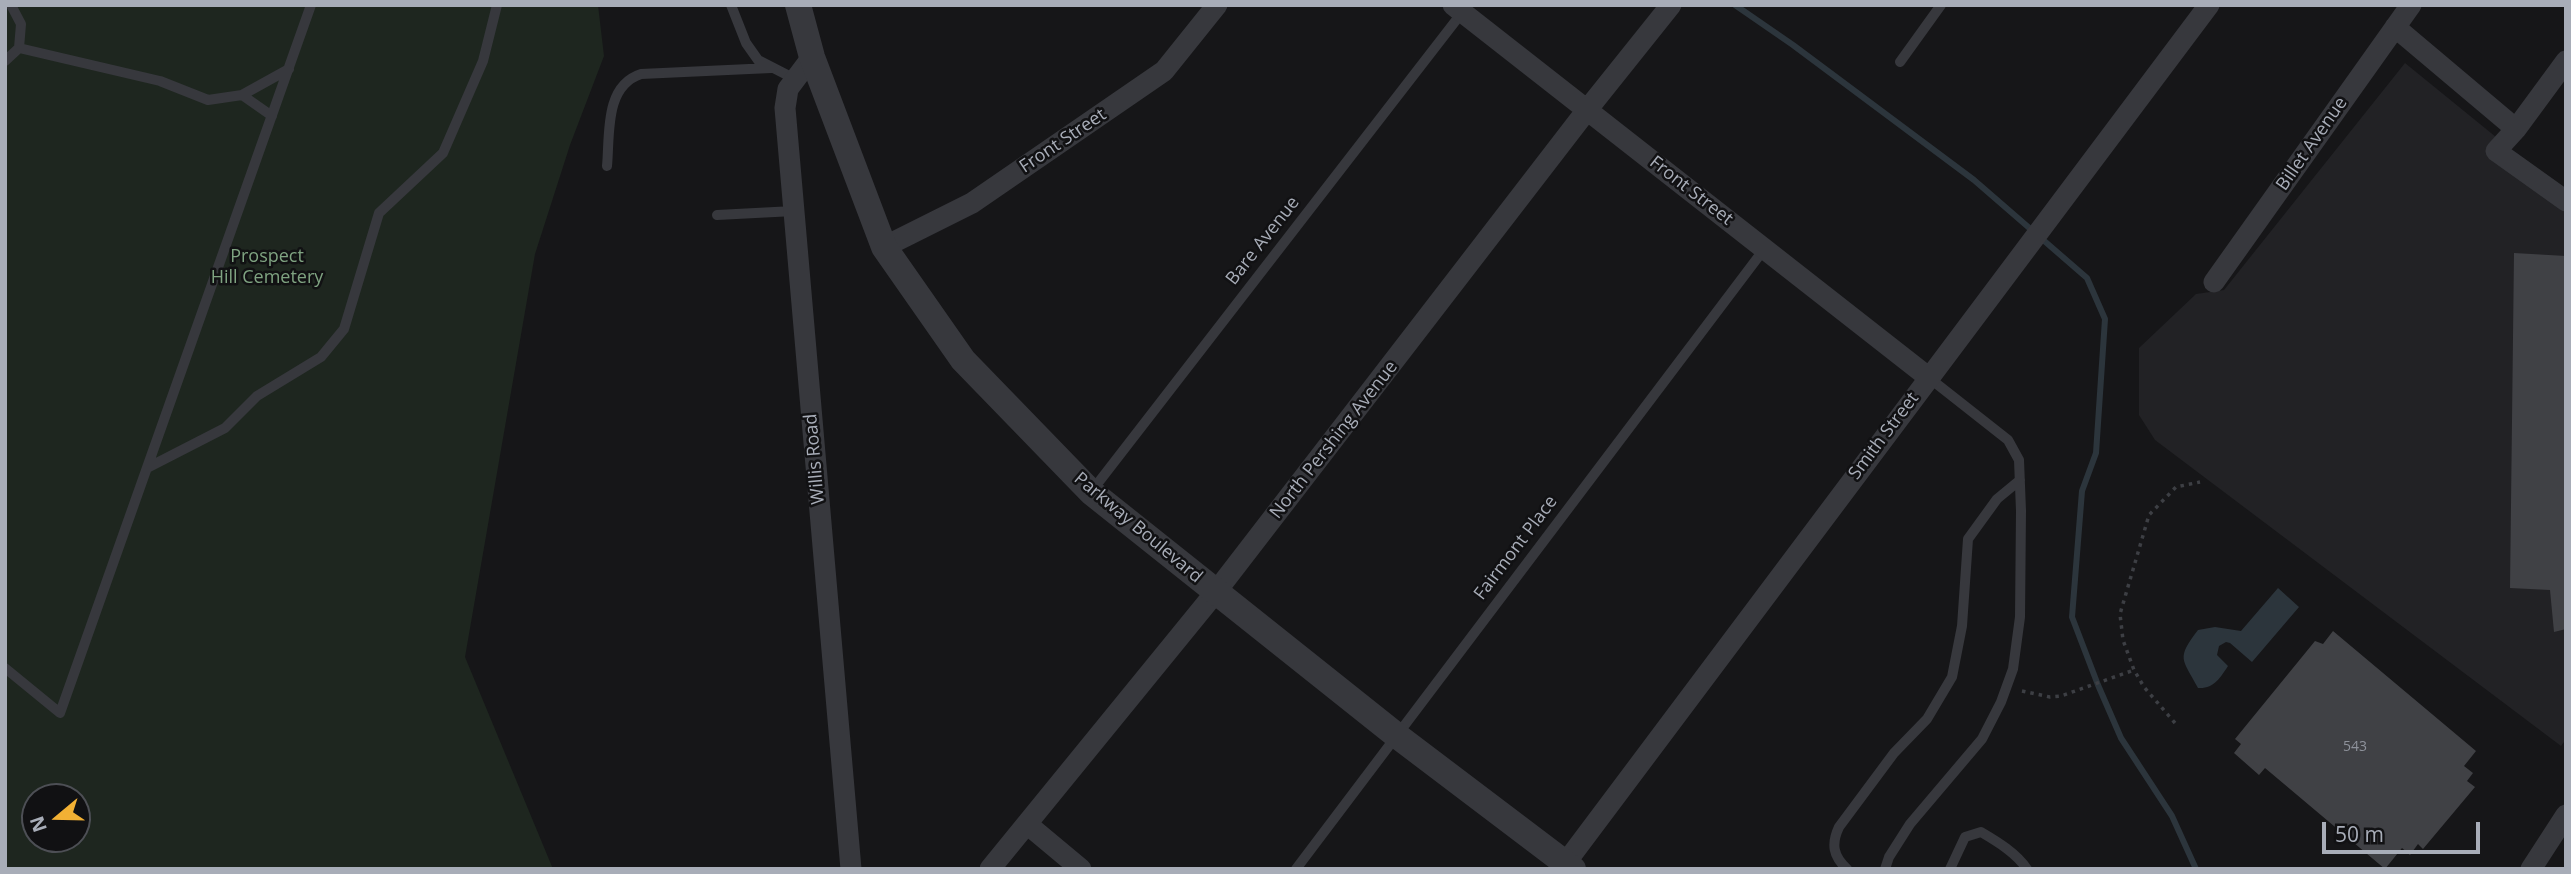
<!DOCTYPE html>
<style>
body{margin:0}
#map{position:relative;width:2571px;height:874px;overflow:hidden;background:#161618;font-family:"Open Sans",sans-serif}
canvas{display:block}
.frame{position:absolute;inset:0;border:7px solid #a8adb8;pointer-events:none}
.north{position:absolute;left:21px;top:783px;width:70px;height:70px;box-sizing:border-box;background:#111113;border:2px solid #4d4f55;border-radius:50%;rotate:251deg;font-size:19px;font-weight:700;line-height:28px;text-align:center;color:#a8adb8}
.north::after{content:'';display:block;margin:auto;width:24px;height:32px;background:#f2b134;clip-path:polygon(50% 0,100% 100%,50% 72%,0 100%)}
.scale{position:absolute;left:2322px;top:822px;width:158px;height:32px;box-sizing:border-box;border:4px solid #a8adb8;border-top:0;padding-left:9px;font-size:21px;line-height:24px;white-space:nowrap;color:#a8adb8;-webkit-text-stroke:5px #111113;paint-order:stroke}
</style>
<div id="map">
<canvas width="2571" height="874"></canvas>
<div class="frame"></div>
<div class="north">N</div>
<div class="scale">50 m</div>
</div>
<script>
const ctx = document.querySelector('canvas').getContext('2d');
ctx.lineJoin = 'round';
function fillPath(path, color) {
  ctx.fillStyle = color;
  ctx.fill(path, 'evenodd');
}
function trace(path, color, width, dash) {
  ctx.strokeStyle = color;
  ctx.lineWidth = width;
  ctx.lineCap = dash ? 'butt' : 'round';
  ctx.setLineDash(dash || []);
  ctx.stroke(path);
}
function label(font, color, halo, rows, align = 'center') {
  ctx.font = font + ' "Open Sans",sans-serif';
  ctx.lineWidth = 5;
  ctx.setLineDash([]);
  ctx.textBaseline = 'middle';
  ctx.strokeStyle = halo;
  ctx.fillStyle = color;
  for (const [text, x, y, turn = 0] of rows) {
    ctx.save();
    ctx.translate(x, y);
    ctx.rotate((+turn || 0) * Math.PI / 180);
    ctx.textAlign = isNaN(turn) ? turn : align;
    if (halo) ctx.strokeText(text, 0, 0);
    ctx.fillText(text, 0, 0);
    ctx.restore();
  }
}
fillPath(new Path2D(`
 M2405,63l161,131v545l-5,7 -406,-306 -16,-25v-67l57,-54 28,-4z`), '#222225');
fillPath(new Path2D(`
 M5,5h593l6,51 -34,89 -35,109 -70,403 88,212h-548zM35,797h42v42h-42z`), '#1e261f');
fillPath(new Path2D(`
 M2278,588l21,19 -47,55 -22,-19 -4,-1 -7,4 -2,9 11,11c-8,12 -14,23 -30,22 -16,-30 -22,-29 0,-58l17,-3 26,4z`), '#2c353c');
trace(new Path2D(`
 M1735,5l58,40 181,135 113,98 18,41 -9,134 -14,38 -10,126 26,68 23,53 51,78 24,53`), '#2c353c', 6);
fillPath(new Path2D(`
 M2514,253l52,3v373l-12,3 -4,-42 -40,-2z
 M2333,631l143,120 -12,15 9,7 -6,8 8,6 -52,62 -5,-5 -8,11 -8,-7 -17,21 -120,-101 -6,7 -25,-22 7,-9 -6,-5 80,-98 8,3z`), '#404145');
trace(new Path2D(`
 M2022,691l28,6 11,-1 73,-26
 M2175,723l-31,-36 -10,-17 -11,-30 -3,-26 29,-99 27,-28 24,-5`), '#3d3f44', 3.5, [3.5, 5]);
trace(new Path2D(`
 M731,5l15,38 12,17 37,19
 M19,48l141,33 48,19 34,-5 47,-26
 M5,61l14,-13 2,-24 -10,-19
 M1900,62l41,-57
 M242,95l30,21
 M607,166c3,-31 -3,-80 34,-92l130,-6
 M717,215l77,-4
 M147,468l78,-40 32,-32 64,-39 23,-28 35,-116 64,-60 40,-92 14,-56
 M1091,492l373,-482
 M5,668l55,45 251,-708
 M1296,869l469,-621
 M1847,869c-14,-13 -16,-25 -8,-42l55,-74 33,-34 25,-42 10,-51 6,-87 29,-40 23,-19
 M1885,869l4,-12 21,-33 72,-85 19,-37 12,-33 7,-52 1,-106 -2,-51 -11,-20 -80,-63
 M1950,869l15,-32 16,-5c17,10 35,21 46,37`), '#37383d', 10);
trace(new Path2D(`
 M1453,5l475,372
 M2395,27l121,102
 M812,57l-24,32 -3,19 66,761
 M2566,61l-50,68 -20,22 70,50
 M884,247l88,-44 192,-132 53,-66
 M2214,282l197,-277
 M1027,824l54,45
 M990,869l225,-276 372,-483 84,-105
 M1561,869l648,-864
 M2531,869l35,-54`), '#37383d', 21);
trace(new Path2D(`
 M798,5l14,52 72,190 79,113 128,132 305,243 177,134`), '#37383d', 26);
label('14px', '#8e929b', null, [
 ["543",2355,747]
]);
label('18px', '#a8adb8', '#111113', [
 ["Front Street",1063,141,-34],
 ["Billet Avenue",2312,144,-55],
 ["Front Street",1691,191,38],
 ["Bare Avenue",1263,241,-52],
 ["Smith Street",1884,436,-53],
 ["North Pershing Avenue",1334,440,-52],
 ["Willis Road",815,459,-95],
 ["Parkway Boulevard",1138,528,40],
 ["Fairmont Place",1516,548,-53]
]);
label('18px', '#7fa381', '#111113', [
 ["Prospect",267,257],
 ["Hill Cemetery",267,278]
]);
</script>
